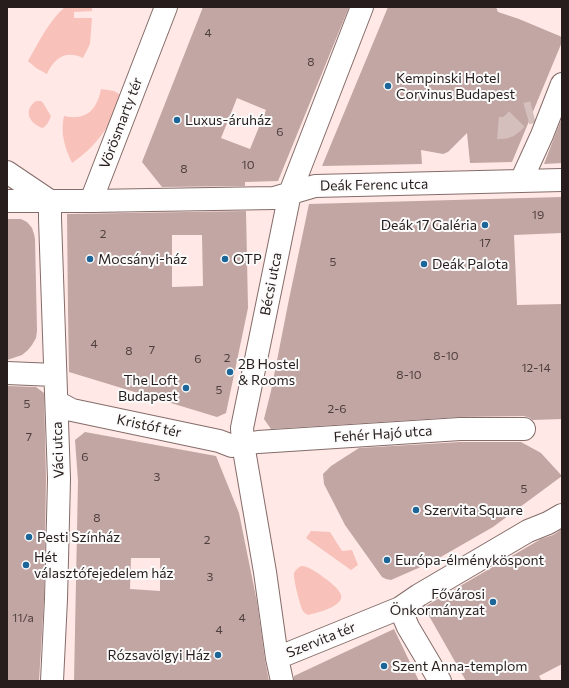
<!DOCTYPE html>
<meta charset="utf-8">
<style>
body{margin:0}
#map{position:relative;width:569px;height:688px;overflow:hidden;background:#ffe8e5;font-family:Commissioner,sans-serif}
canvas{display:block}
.frame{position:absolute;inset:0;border:8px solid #271d1c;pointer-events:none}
</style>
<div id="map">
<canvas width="569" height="688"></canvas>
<div class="frame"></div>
</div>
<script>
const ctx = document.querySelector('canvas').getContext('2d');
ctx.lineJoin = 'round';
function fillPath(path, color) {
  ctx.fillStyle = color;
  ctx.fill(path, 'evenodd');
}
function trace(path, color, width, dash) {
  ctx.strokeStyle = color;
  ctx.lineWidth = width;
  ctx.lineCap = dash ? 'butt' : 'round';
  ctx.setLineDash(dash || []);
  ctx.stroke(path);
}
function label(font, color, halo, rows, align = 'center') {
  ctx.font = font + ' Commissioner,sans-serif';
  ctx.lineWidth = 4;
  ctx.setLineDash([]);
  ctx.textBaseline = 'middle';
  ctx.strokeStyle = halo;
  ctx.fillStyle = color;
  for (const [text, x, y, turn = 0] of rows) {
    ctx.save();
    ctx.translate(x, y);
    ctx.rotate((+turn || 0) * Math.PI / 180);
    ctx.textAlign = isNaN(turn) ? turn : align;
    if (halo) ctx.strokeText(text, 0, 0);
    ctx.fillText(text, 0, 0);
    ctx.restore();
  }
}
fillPath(new Path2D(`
 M65,7h27v4l-18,1v6h18l-2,26 -7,14c-17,-8 -29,0 -36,16l-11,-6 -8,-7c11,-19 20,-39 37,-54z
 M101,89l13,2 10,6c-5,9 -9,18 -15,27 -9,15 -22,29 -37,39 -7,-15 -12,-30 -8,-47 22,5 33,-6 37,-27z
 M36,101h5l2,2 8,13c-2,5 -3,8 -8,12 -14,-4 -20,-18 -7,-27z
 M311,531l19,1 12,19 10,-1 6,15 -7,5 -45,-32z
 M301,566c8,0 18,8 25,13 5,4 13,10 15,16 3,12 -26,18 -33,20 -3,-2 -4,-2 -5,-4 -3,-5 -10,-33 -9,-38 1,-3 4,-5 7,-7z`), '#f8c1ba');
fillPath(new Path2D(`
 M203,7h146l-71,174 -33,1v4l-83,1 -20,-25zM237,98l29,12 -16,39 -29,-11z
 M388,7h108l2,5 21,7 43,18v5l-50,120 -42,1 -3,-30 -19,19 -5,2 -22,-4 1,14 -100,2z
 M561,120h1v43l-18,1z
 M562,197v36l-48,2 3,70 45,-1v115l-30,1 -2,-2 -6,-2 -65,1 -188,12 -7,-10 7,-28 17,-87 21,-100z
 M246,211l2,97 -22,105 -9,4 -148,-45 -1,-61 -1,-97zM172,235h30l1,51 -31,1z
 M7,219h14l6,3 5,6 2,6 1,5 2,92 -1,7 -4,7 -4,5 -6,5 -15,5z
 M7,386l29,1 8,6 2,86 -2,120 -5,82h-32z
 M85,432l131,24 23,57 18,89 8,58 4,21h-195l4,-200 -3,-41zM131,558h29v33l-30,-2z
 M460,442h61l20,11 21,23 -69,51 -61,35 -41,18 -5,-1 -4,-2 -37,-52 -21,-41 -1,-10 8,-8 28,-18z
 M562,529v135l-23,12 3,5h-76l-42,-74 117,-68 12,-4z
 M394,629l25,52h-125v-5z`), '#c1a6a3');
trace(new Path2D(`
 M498,128c12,1 14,-5 22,-12 4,-2 9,-3 13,-4`), '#d4bfbd', 22, [22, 11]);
const minor = new Path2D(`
 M7,172l43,29
 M521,181l21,-46 20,-51
 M7,201h84l183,-3 41,-12 247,-6
 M50,201v18l9,260 -3,120 -4,82
 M91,201l75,-194
 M7,373l48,2
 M57,402l15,8 147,31 13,5 26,-4 202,-13h64
 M400,608l8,19 32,54
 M277,658l123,-50 19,-13 109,-64 20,-8 14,-8
 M282,681l-5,-23 -12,-86 -22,-128 -1,-16 48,-235 72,-186`);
trace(minor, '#846c69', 24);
trace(minor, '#fff', 22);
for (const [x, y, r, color] of [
 [388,86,4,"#1b6599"],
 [177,120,4,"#1b6599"],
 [485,225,4,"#1b6599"],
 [90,259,4,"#1b6599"],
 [225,259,4,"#1b6599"],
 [424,264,4,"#1b6599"],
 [230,372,4,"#1b6599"],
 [186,388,4,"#1b6599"],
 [416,510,4,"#1b6599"],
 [29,537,4,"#1b6599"],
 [387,560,4,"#1b6599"],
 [26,565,4,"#1b6599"],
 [493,602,4,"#1b6599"],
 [218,655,4,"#1b6599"],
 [384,666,4,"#1b6599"]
]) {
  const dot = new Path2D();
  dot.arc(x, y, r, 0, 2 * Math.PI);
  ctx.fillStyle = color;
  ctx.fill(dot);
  trace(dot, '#fbfbfb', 1.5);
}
label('12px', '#4e3f3e', null, [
 ["4",208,33],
 ["8",311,62],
 ["6",280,132],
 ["10",248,165],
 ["8",184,169],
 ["19",538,215],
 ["2",103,234],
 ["17",485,243],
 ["5",333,262],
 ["4",94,344],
 ["7",152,350],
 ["8",129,351],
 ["8-10",446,356],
 ["2",227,358],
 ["6",198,359],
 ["12-14",536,368],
 ["8-10",409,375],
 ["5",219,390],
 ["5",27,404],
 ["2-6",337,409],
 ["7",29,437],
 ["6",85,457],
 ["3",157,477],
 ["5",524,489],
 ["8",97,518],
 ["2",207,540],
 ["3",210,577],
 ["11/a",23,618],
 ["4",242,618],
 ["4",219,630]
]);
label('14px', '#271d1c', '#fbfbfb', [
 ["Kempinski Hotel",396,78],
 ["Corvinus Budapest",396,94],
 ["Luxus-áruház",185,120],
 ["Deák 17 Galéria",477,225,"right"],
 ["Mocsányi-ház",98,259],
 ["OTP",233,259],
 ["Deák Palota",432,264],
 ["2B Hostel",238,364],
 ["& Rooms",238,380],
 ["The Loft",178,380,"right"],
 ["Budapest",178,396,"right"],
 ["Szervita Square",424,510],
 ["Pesti Színház",37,537],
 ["Hét",34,557],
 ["választófejedelem ház",34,573],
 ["Európa-élményköspont",395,560],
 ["Fővárosi",485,594,"right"],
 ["Önkormányzat",485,610,"right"],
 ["Rózsavölgyi Ház",210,655,"right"],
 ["Szent Anna-templom",392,666]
], 'left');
label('14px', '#271d1c', '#fbfbfb', [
 ["Vörösmarty tér",121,123,-69],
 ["Deák Ferenc utca",374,185,-1],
 ["Bécsi utca",271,284,-79],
 ["Kristóf tér",149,426,12],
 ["Fehér Hajó utca",383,434,-4],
 ["Váci utca",58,450,-92],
 ["Szervita tér",321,640,-22]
]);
</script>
